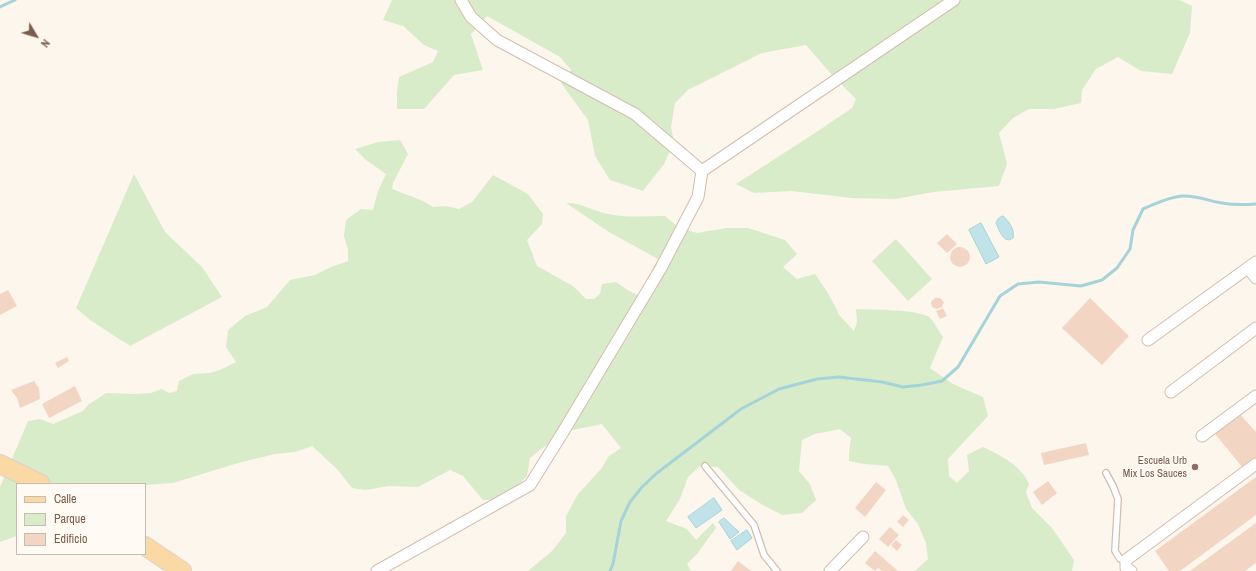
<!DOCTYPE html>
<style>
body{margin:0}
#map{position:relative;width:1256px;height:571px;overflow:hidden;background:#fdf6ec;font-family:"Archivo Narrow",sans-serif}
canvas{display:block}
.legend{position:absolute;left:16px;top:483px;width:130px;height:72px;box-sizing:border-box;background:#fffaf3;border:1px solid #cabbb1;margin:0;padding:5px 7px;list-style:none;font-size:12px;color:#7a5c4d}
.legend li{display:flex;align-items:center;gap:8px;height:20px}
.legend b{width:20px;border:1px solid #cabbb1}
.north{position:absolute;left:16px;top:16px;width:40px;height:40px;-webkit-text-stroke:3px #fffaf3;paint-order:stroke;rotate:128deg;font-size:11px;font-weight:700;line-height:16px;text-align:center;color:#7a5c4d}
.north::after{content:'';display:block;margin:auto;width:14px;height:18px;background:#7a5c4d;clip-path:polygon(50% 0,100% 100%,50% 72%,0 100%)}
</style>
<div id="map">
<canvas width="1256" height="571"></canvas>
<ul class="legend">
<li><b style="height:5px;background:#fbd9a5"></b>Calle</li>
<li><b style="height:11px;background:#d8ecc9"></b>Parque</li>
<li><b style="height:11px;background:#f3d5c3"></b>Edificio</li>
</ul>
<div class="north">N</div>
</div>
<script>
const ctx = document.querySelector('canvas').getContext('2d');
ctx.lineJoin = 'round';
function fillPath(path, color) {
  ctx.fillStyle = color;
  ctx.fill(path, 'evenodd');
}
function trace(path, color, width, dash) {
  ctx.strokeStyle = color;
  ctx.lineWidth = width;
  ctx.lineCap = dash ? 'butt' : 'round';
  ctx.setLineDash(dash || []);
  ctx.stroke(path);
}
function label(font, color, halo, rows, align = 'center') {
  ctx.font = font + ' "Archivo Narrow",sans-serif';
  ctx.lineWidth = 3;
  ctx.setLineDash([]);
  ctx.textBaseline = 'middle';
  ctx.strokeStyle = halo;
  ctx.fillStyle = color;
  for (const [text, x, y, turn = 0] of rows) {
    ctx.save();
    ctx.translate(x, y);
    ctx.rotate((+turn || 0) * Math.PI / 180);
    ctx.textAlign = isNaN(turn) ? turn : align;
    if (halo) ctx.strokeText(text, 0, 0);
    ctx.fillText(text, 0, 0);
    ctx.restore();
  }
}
fillPath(new Path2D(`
 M392,0h787l13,6 -2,27 -18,41 -31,-3 -23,-14 -22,12 -14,21 -1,13 -27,6h-25l-16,9 -14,15 8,31 -8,22 -65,6 -39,7 -43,-1 -61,-7 -37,2 -18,-9 79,-51 37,-25 4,-9 -24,-24 -26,-30 -44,8 -74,37 -13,13 -4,24 3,15 -10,22 -21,27 -33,-11 -15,-24 -7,-36 -27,-37 10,-13 -11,-13 -73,-41 -16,18 12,36 -29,5 -30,34h-27v-17l2,-15 34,-15 5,-11 -14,-6 -21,-19 -20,-6z
 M400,140l8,14 -15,29 -1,6 29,11 12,7 13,-1 13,3 13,-7 21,-27 35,19 15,20 -1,10 -15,16 10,26 36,20 13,13h8l6,-5 2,-10 14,-2 13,9 9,4 20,-36 -49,-27 -43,-29c17,0 27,8 42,11 19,4 38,2 57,2l13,11 19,6 30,-5h21l37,12 12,14 -14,13 14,12 18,-5 13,19 12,23 14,15 3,-9 -1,-13c16,1 61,0 73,8 4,3 11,16 14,20l-13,31 23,16 30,13 5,19 -40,43 1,17 8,7 12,-12 -2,-16 16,-8c17,8 39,19 46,37l-3,8 6,16 20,20 22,32 -2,11h-157l13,-12 -2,-16 -8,-19 -12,-15 -10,-29 -8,-14 -24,-2 -15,-3v-8l2,-15 -11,-9 -25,5 -13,6 -3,31 11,13 6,16 -14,13 -20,2 -19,-10 -24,-15 -21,-23 -18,-1 -12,11 -8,22 -14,22 21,8 9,11 17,-17 3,5 -19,26 -10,10 4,7h-163l24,-20 14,-18v-17l12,-22 23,-25 8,-13 12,-8 -19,-24 -39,8 -33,26 -3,18 -17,17 -15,7h-12l-20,-24 -13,-6 -32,17 -29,-1 -24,4 -13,-2 -15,-19 -25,-23 -17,6 -20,2 -37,9 -65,20 -28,2v-1h-128v52l-17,6v-55l28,-66 12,-2 13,5 30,-13 5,-6 18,-12 27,1 18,-1 11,-4 7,4 8,-2 2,-10 14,-7 17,-1 10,-3 16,-8 -10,-15 2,-17 17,-14 22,-9 23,-27 25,-5 16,-8 17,-6v-11l-4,-14 2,-16 15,-11 12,1 5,-19 8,-17 -20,-14 -11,-11 23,-7z
 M134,174l31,58 37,35 20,30 -92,49 -40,-26 -14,-12z
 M896,239l36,40 -24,22 -36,-40z`), '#d8ecc9');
const water = new Path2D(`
 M1003,216c6,5 12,14 10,22 -9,7 -14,-8 -17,-15l2,-4z
 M981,223l18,34 -13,7 -17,-34z
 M714,498l8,12 -26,18 -8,-11z
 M724,518l15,14 -9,7 -11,-17z
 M747,530l5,8 -15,12 -6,-9z`);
fillPath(water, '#bfe3e8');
trace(water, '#a5d3da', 1);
trace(new Path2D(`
 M0,7l15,-7
 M610,571l3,-7 8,-43 9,-19 12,-15 15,-14 84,-64 38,-20 38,-10 22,-2 43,5 21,5 19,-2 20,-4 16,-14 42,-71 18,-12 21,-2 42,4 21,-6 15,-12 13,-19 3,-19 10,-21c12,-5 25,-12 39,-13 14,-1 26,5 40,7 11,2 22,2 34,1`), '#a5d3da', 3);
fillPath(new Path2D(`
 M947,234l10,10 -10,9 -10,-10z
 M950 257a10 10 0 1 1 20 0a10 10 0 1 1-20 0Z
 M8,290l9,16 -17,9v-21z
 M935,298h5l4,4 -2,5 -5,2 -5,-2 -1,-5z
 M1090,298l39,38 -27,29 -40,-37z
 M943,308l4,8 -7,3 -4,-8z
 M67,357l2,4 -11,7 -3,-5z
 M34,381l5,7 1,11 -20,9 -3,-10 -6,-8z
 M75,386l7,15 -33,17 -7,-14z
 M1237,411l19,21v26l-13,10 -32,-39z
 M1086,443l3,12 -45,10 -3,-12z
 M1256,477v38l-76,56h-11l-14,-20z
 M1048,481l9,12 -15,12 -9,-13z
 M876,482l10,8 -21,27 -10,-9z
 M903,515l6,5 -6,7 -6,-5z
 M1256,523v40l-11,8h-55z
 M890,527l9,8 -11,12 -9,-8z
 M896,540l6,5 -5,6 -6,-6z
 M875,551l23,20h-16l-4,-3 -3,3 -10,-8z
 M738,561l13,10h-20z`), '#f3d5c3');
const service = new Path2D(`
 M705,466l49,59 10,30 13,16
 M1106,473l7,13 5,13 -3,52 5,8 6,1`);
const minor = new Path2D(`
 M461,0l10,17 26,23 138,74 67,57
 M1248,268l8,10
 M1148,340l108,-78
 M1171,392l85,-64
 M1202,436l54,-40
 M377,571l153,-86 33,-53 98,-164 37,-71 4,-26 252,-171
 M830,571l33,-34
 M1131,571l-5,-3v-8l130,-96`);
const primary = new Path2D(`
 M0,464l41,20
 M145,546l37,25`);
trace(service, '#d1beb0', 8);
trace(minor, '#d1beb0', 13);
trace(primary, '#dad1cd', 20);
trace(service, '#fff', 5.5);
trace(minor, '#fff', 11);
trace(primary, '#fbd9a5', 18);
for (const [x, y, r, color] of [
 [1195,467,4,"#8d6e63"]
]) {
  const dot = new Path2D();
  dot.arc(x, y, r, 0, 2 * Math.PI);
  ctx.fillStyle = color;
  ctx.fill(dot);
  trace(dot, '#fffaf3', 1.5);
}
label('11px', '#785e54', '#fffaf3', [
 ["Escuela Urb",1187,461],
 ["Mix Los Sauces",1187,474]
], 'right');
</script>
